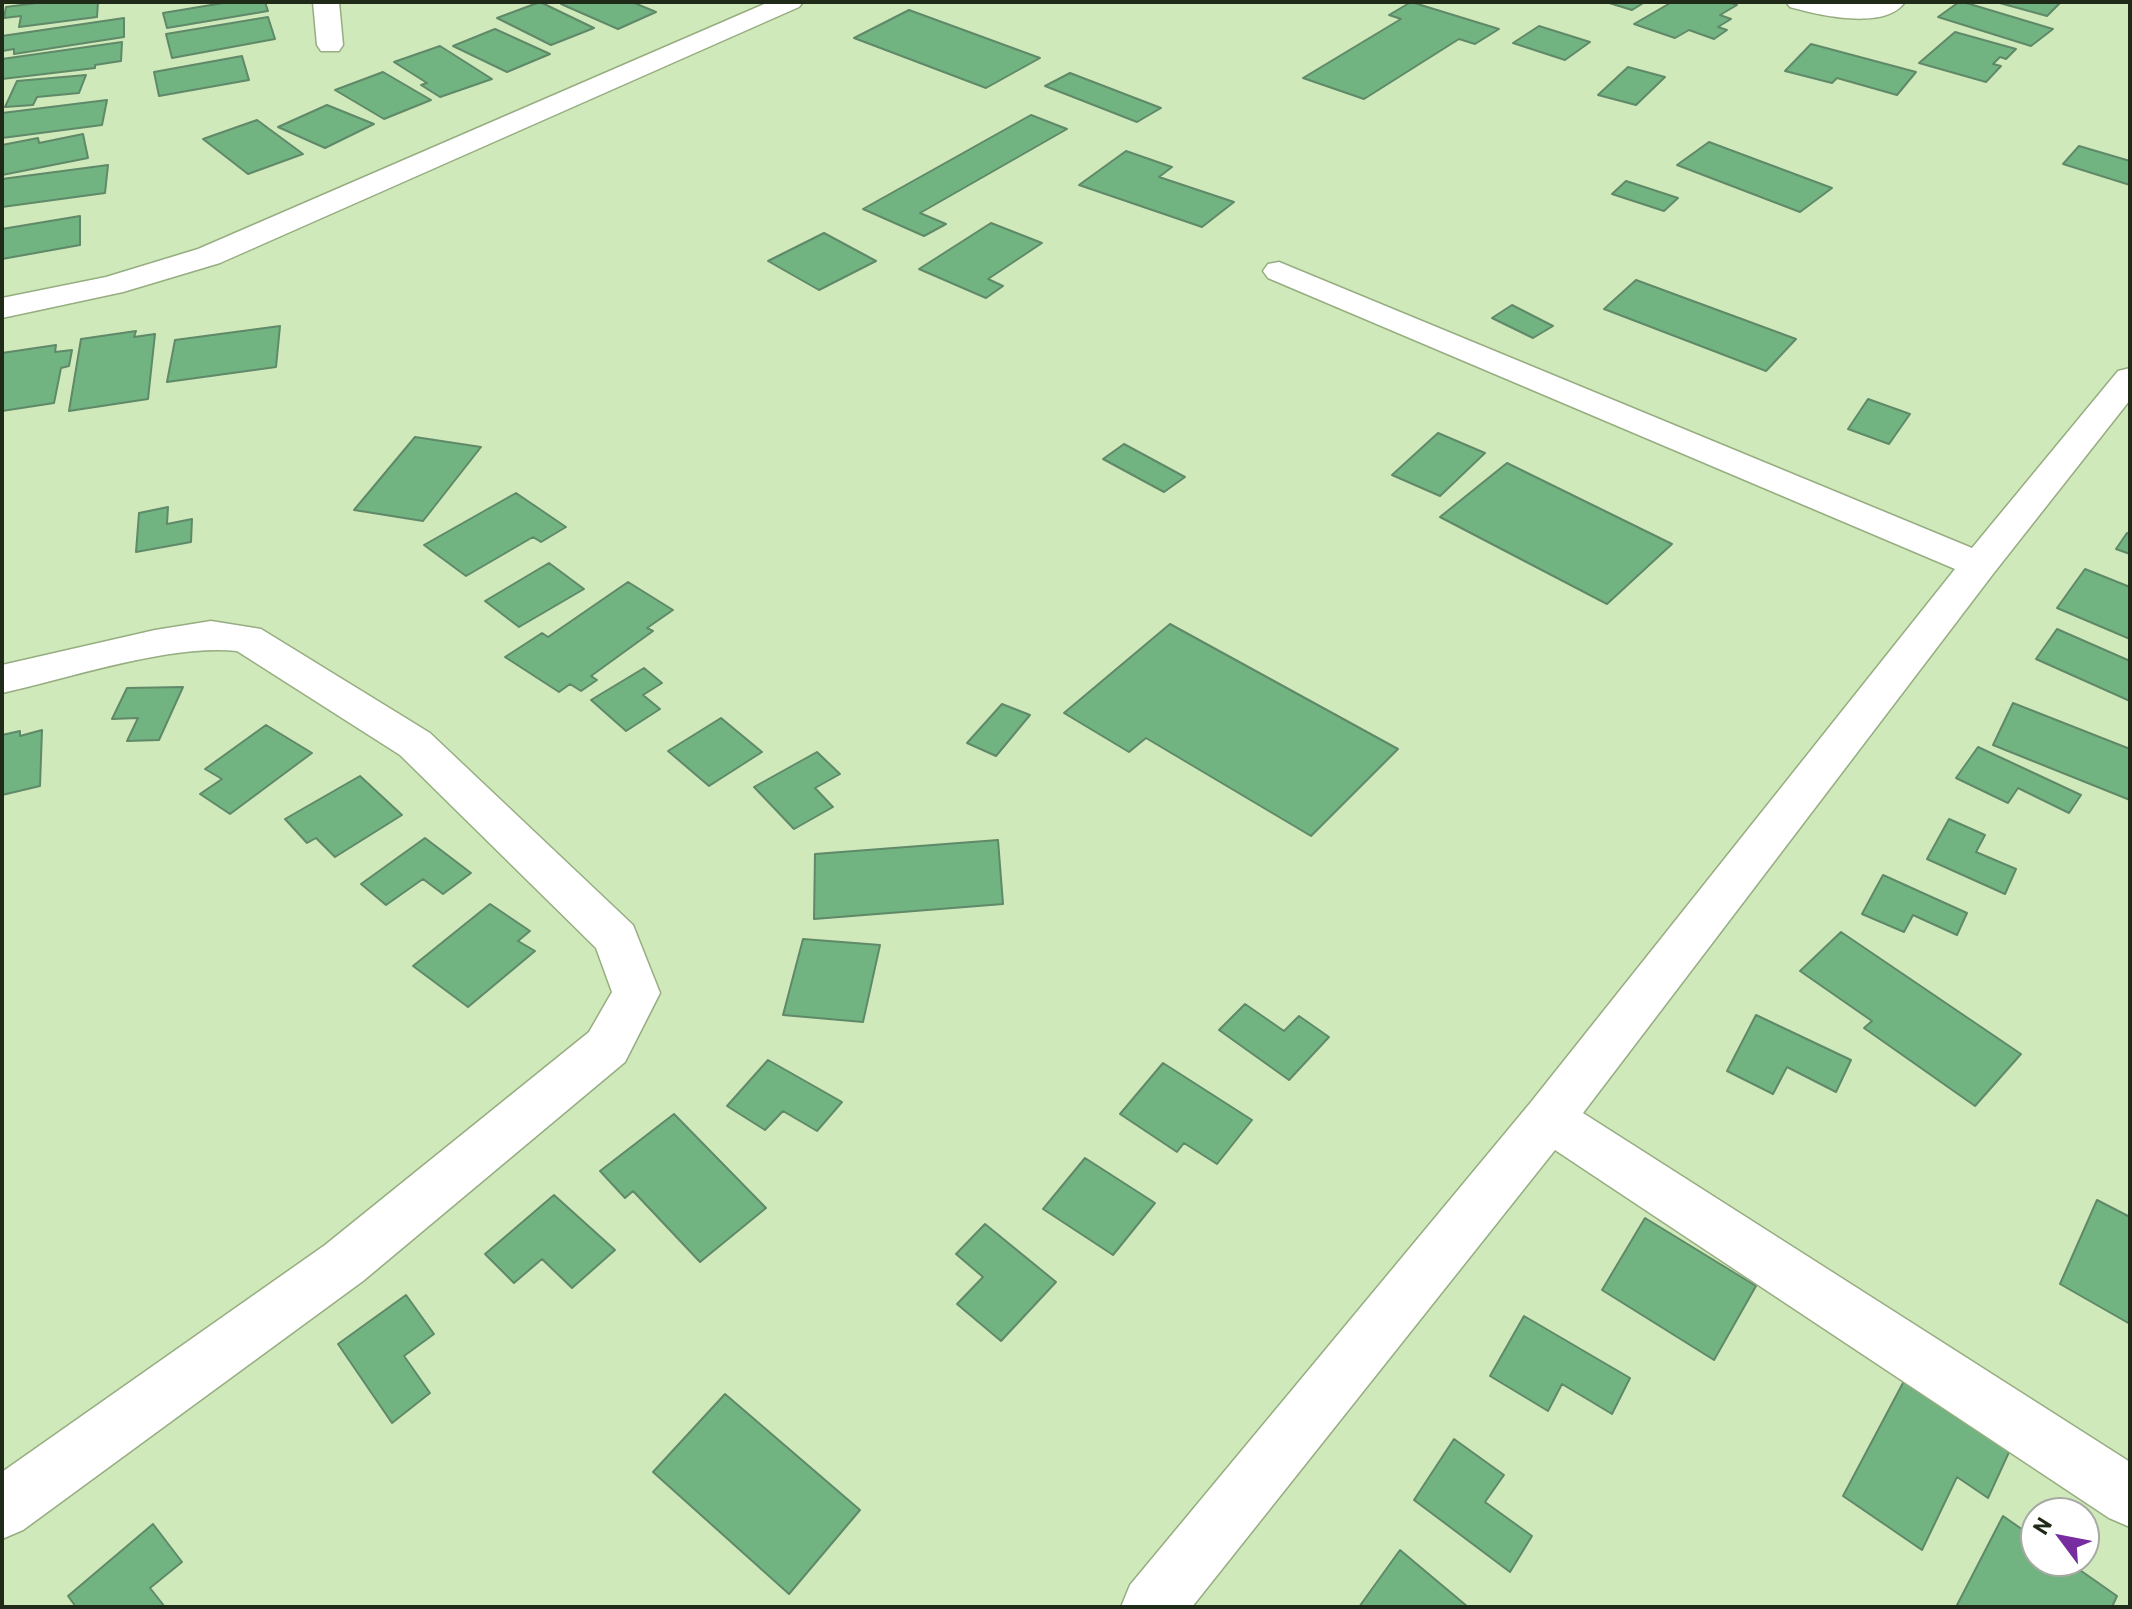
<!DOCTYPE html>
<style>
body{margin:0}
#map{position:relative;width:2132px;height:1609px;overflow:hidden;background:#d0e9ba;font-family:Barlow,sans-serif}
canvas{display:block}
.frame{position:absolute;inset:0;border:4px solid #202a18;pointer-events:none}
.north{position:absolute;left:2020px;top:1497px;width:80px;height:80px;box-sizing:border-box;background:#fff;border:2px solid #a6aaa3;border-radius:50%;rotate:302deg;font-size:22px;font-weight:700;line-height:32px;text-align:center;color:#202a18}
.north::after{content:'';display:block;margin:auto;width:28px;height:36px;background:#772da0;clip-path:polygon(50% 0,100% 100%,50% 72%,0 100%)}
</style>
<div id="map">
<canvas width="2132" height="1609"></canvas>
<div class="frame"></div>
<div class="north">N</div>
</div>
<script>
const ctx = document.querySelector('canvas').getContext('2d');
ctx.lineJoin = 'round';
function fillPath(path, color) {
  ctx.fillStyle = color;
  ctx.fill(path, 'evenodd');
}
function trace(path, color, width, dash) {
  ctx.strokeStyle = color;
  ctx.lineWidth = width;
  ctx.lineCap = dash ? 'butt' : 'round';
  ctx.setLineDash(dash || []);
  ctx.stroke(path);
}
const building = new Path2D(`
 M44,2h54l-1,15 -78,10 2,-11 -17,2 2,-11z
 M229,2h36l3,9 -101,17 -4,-15z
 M540,2l54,26 -43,17 -54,-27z
 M566,2h66l24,10 -38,17 -57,-25z
 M1411,2l88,27 -24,15 -16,-5 -95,60 -61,-21 98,-59 -12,-4z
 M1606,2h39l-13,8z
 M1672,2h55l10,3 -17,10 11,4 -13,8 9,3 -13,9 -25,-9 -14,8 -41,-14z
 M1959,2h4l90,27 -22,17 -93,-29z
 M1996,2h65l-14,14z
 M909,10l131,48 -54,30 -132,-50z
 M268,17l7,22 -103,19 -6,-24z
 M124,18v19l-110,17v-5l-12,2v-15z
 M1539,26l51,16 -25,18 -52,-17z
 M495,29l55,25 -43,18 -54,-26z
 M1955,32l61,17 -10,10 -6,-2 -7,7 8,2 -15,16 -67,-19z
 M122,42l-1,19 -26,4v3l-93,11v-20z
 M1811,44l105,28 -19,23 -60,-17 -5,5 -47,-12z
 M440,46l52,33 -52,18 -19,-12 6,-2 -33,-21z
 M242,56l7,24 -90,16 -5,-24z
 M1628,67l37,10 -29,28 -38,-10z
 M383,72l48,28 -47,19 -49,-29z
 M1070,73l91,35 -24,14 -92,-36z
 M86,75l-7,18 -42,4 -4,8 -28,2 12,-26z
 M107,100l-5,25 -100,13v-25z
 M327,105l47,19 -49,24 -47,-21z
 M1031,115l36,14 -147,84 26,11 -22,12 -61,-27z
 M257,120l46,34 -55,20 -45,-35z
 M83,134l5,24 -86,17v-30l36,-7 1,5z
 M1709,142l123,46 -32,24 -123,-47z
 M2079,146l51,15v24l-67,-21z
 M1126,151l46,16 -13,10 75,25 -32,25 -123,-42z
 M108,165l-3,28 -103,14v-28z
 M1626,181l52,17 -14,13 -52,-17z
 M80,216v29l-78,14v-30z
 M991,223l51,20 -54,36 15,7 -17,12 -67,-29z
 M824,233l52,28 -57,29 -51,-29z
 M1636,280l160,59 -30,32 -162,-62z
 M1512,305l41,21 -20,12 -41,-20z
 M280,326l-4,41 -109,15 8,-42z
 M136,331l-2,6 21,-3 -7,65 -79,12 12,-72z
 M56,345l-1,7 17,-2 -3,16 -8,2 -7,35 -52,8v-58z
 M1868,399l42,15 -21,30 -41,-15z
 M1438,433l47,20 -45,43 -48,-21z
 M415,437l66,10 -58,74 -69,-11z
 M1124,444l61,33 -21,15 -61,-33z
 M1507,463l165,81 -65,60 -167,-87z
 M516,493l50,34 -25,15 -8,-5 -67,39 -42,-31z
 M168,507l-1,17 25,-5 -1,23 -55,10 3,-39z
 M2127,533l3,1v20l-14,-5z
 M549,563l35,26 -65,38 -34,-26z
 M2085,569l45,18v52l-73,-31z
 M628,582l45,28 -26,18 6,3 -62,45 6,4 -16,11 -11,-7 -11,8 -54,-35 37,-24 6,4z
 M1170,624l228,125 -87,87 -165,-98 -17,14 -65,-39z
 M2057,629l73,32v40l-94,-42z
 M644,668l18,15 -19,12 17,14 -34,22 -35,-31z
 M183,687l-24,53 -32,1 11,-23 -26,1 15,-31z
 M2013,703l117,46v51l-137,-55z
 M1002,704l28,11 -34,41 -29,-13z
 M721,718l41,34 -53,34 -41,-35z
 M266,725l46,28 -82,61 -30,-20 22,-15 -17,-10z
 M42,730l-2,56 -38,9v-60l18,-4v5z
 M1978,747l103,48 -12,18 -51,-25 -10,15 -52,-25z
 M817,752l23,22 -25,14 18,19 -39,22 -40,-42z
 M360,776l42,39 -67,42 -19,-19 -9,5 -22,-24z
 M1949,819l36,16 -9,17 40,17 -11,25 -78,-35z
 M425,838l46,35 -28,21 -20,-15 -37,26 -25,-21z
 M998,840l5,64 -189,15 1,-65z
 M1883,875l84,38 -10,22 -44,-20 -9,17 -42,-18z
 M490,904l40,27 -12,10 17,10 -67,56 -55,-41z
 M1841,932l180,122 -46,52 -111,-78 8,-7 -72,-50z
 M803,939l77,6 -17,77 -80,-7z
 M1245,1004l39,27 15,-15 30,21 -40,43 -70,-50z
 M1756,1015l95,45 -15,32 -49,-25 -14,27 -46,-23z
 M768,1060l74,42 -25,29 -34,-20 -18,19 -38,-24z
 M1163,1063l89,57 -35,44 -33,-21 -7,9 -57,-38z
 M674,1114l92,94 -66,54 -67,-71 -8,7 -25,-27z
 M1085,1158l70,45 -42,52 -70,-46z
 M554,1195l61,55 -43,38 -30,-29 -28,24 -29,-29z
 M2097,1200l33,17v107l-70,-40z
 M1645,1218l111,68 -42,74 -112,-70z
 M985,1224l71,58 -55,59 -44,-37 26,-27 -27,-23z
 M406,1295l28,39 -30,22 26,37 -38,30 -54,-79z
 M1524,1316l106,62 -18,36 -50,-30 -14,27 -58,-35z
 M1904,1381l106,69 -22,48 -31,-21 -35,73 -79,-54z
 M725,1394l135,116 -71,84 -136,-122z
 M1454,1439l50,36 -19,27 47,34 -22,36 -96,-72z
 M2003,1516l33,23v22h31l50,35 -5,11h-156z
 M153,1524l29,38 -32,26 15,19h-89l-8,-11z
 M1400,1550l68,57h-109z`);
fillPath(building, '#71b481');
trace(building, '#5f8968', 2);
const street = new Path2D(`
 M313,2h26l4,43 -4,6h-18l-4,-6z
 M769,2h34l-4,5 -579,256 -97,29 -121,26v-20l104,-21 92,-28z
 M1786,2h119c-20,29 -87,13 -115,5z
 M1279,262l693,286 146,-177 12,-3v32l-137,174 -410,539 547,349v65l-21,-9 -554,-368 -363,457h-71l9,-22 401,-483 424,-533 -687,-291 -5,-7 5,-7z
 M211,621l50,8 169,104 203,192 27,68 -35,69 -262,219 -340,249 -21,9v-67l323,-227 264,-213 23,-40 -16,-44 -196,-193 -163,-104c-67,-7 -167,27 -235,42v-28l153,-35z`);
trace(street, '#96ad81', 3);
fillPath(street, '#fff');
</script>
